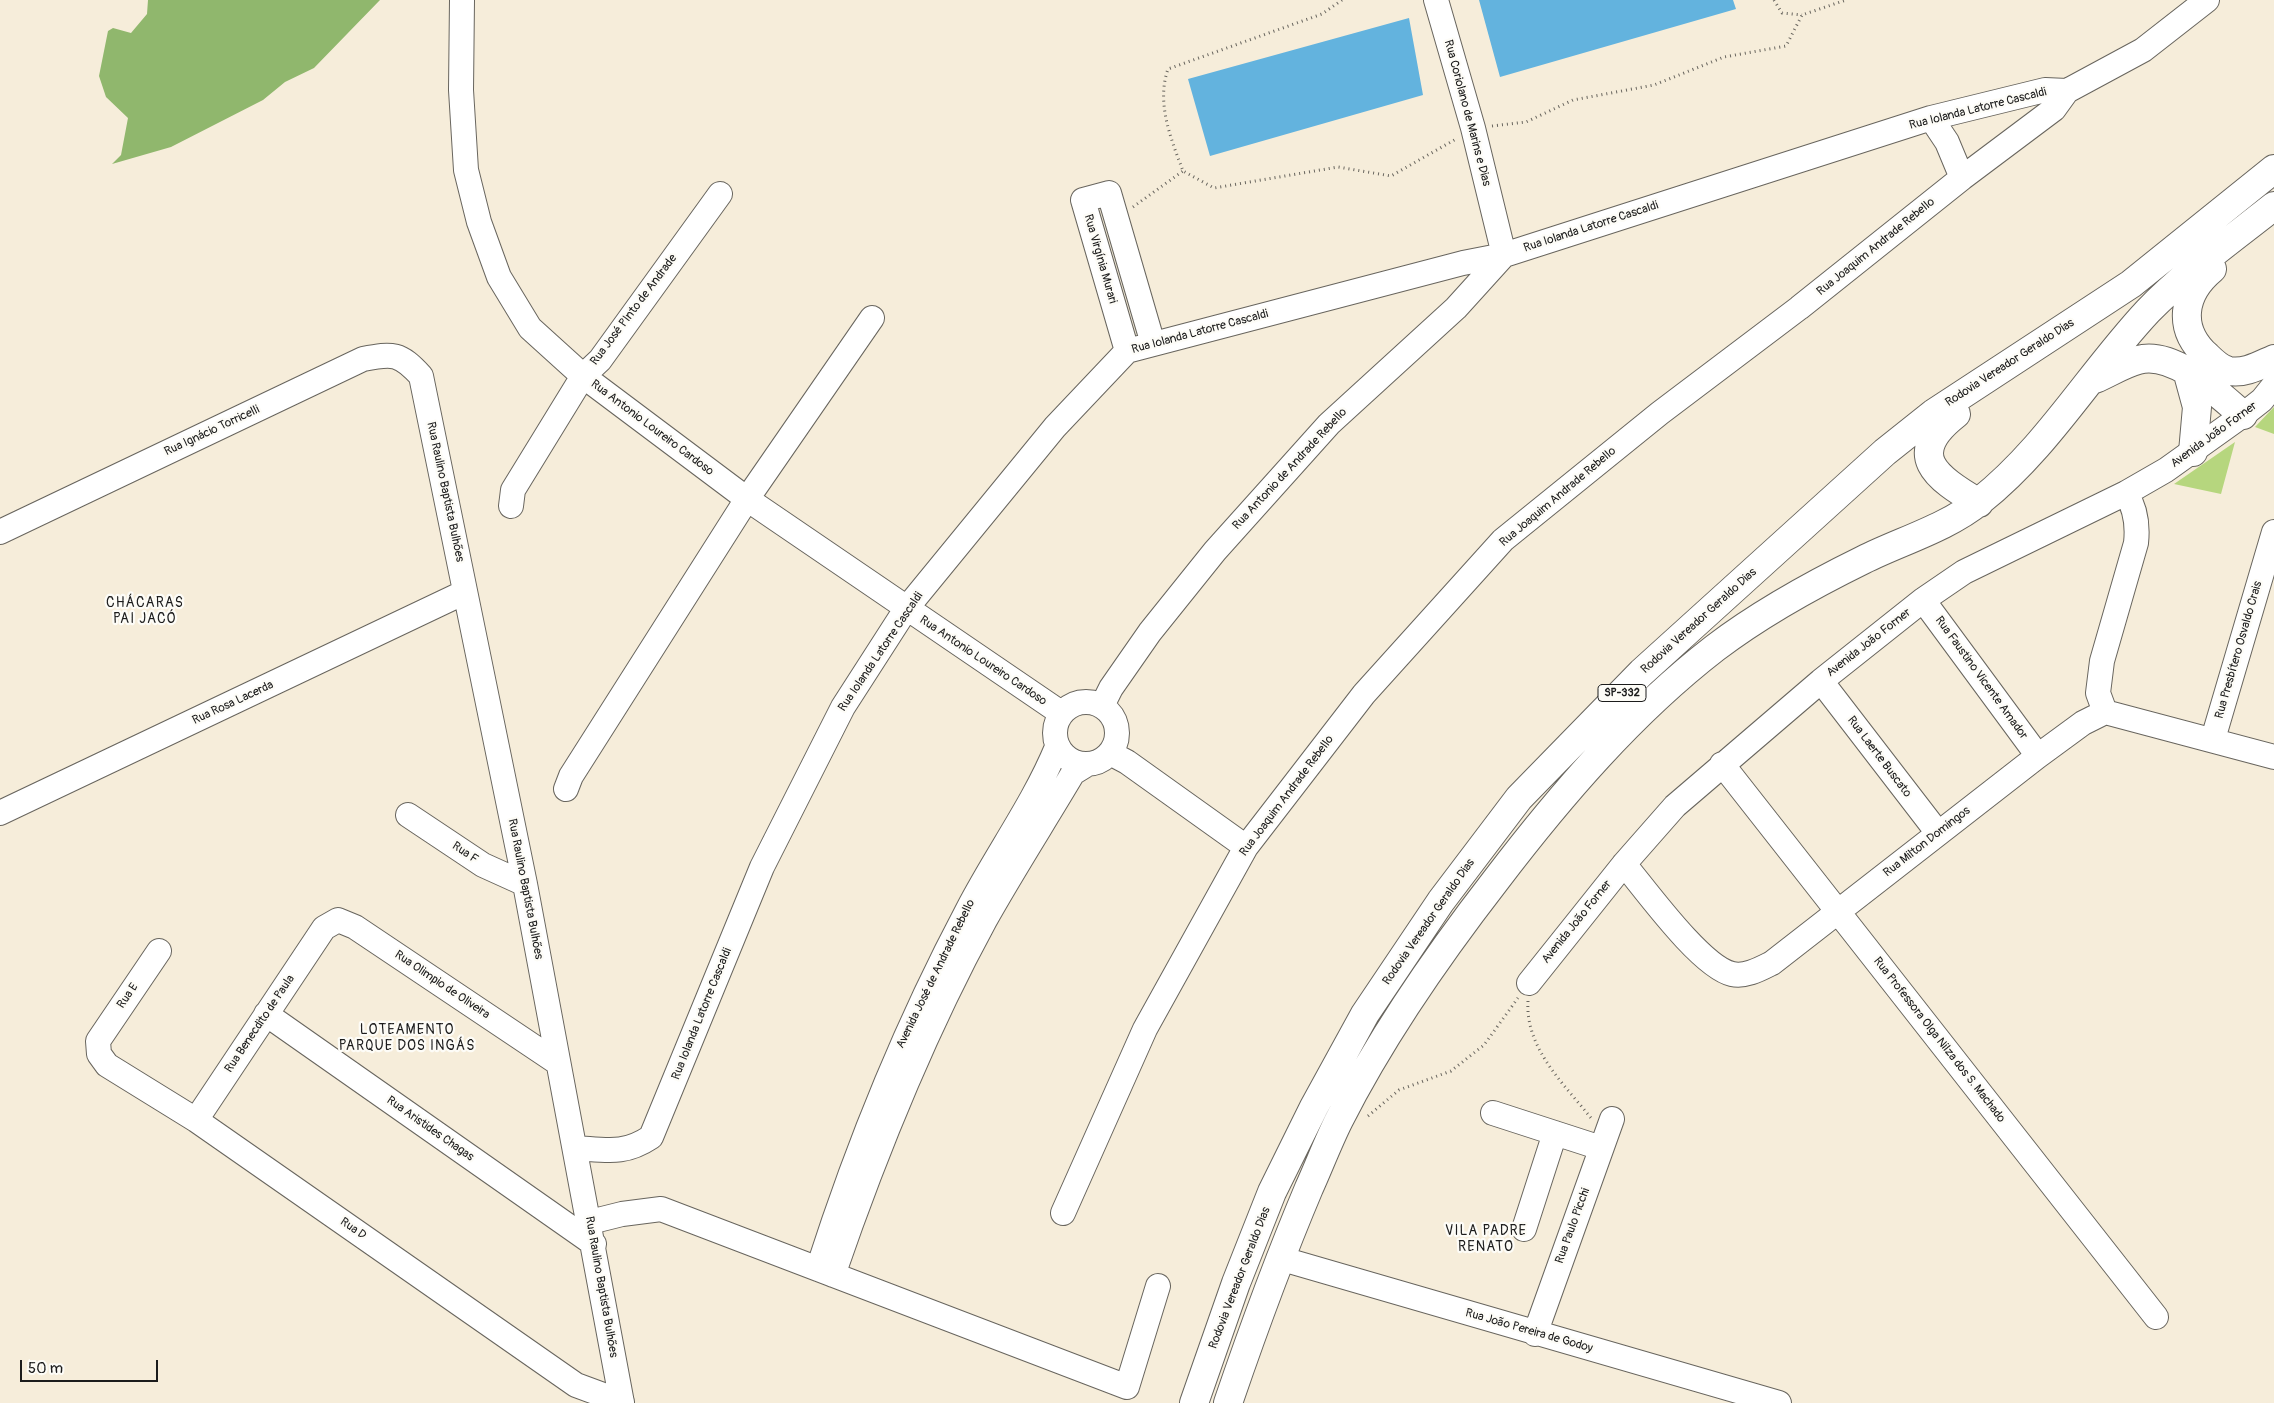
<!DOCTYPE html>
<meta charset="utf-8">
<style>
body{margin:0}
#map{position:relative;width:2274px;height:1403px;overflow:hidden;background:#f6edda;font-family:Pangolin,sans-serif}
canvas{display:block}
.scale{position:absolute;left:20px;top:1360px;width:138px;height:22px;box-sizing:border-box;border:2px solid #1c1c1c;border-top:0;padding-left:6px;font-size:15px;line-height:18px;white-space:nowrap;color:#1c1c1c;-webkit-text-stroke:4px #fdfcf7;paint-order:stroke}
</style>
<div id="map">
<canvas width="2274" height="1403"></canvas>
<div class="scale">50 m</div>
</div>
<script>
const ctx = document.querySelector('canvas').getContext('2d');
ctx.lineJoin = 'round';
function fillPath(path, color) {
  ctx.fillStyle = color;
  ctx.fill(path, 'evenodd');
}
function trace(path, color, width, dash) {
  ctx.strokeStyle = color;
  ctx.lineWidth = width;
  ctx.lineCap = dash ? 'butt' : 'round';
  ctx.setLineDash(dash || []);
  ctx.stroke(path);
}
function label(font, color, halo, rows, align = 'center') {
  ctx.font = font + ' Pangolin,sans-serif';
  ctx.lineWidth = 4.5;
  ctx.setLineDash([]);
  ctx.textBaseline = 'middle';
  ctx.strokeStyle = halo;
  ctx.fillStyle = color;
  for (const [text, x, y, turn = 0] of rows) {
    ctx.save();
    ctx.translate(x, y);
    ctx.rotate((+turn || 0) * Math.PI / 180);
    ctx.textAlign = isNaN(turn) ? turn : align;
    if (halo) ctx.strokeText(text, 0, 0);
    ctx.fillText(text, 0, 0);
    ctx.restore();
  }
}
fillPath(new Path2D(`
 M2274,407v27l-19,-7 17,-18z
 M2235,442l-14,52 -47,-10z`), '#b6d67e');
fillPath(new Path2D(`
 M148,0h232l-66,68 -29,14 -22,18 -92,47 -59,17 9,-9 7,-37 -22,-21 -7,-21 9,-45 5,-3 18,5 16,-19z`), '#90b76d');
fillPath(new Path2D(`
 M1479,0h254l3,9 -236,68z
 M1409,18l14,77 -213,61 -22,-77z`), '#63b3de');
const minor = new Path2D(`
 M462,0l-1,90 5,80 13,52 20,55 31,51 53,48 164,123 314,214
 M1436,0l37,128 31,127
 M1931,118l16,24 15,36
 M1127,351l-44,-151 26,-7 44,151
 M511,506l2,-16 70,-114 17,-16 120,-166
 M0,532l363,-173c30,-6 37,-6 58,17l104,508 97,519
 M1923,600l115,156
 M1821,681l117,152
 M1055 733a31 31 0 1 1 62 0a31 31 0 1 1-62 0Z
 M1102,706l9,-18 39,-56 65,-81 114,-127 127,-116 48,-53
 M2105,712l-7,-19 4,-32 34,-118c2,-18 0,-34 -10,-50
 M2213,739l61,-207
 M1110,753l17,9 119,85
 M1722,764l434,553
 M566,789l5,-13 176,-277 125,-181
 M0,813l465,-221
 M408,815l75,50 42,19
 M1624,864c21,25 77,103 108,110 14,3 28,-5 40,-11l266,-207 45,-33 22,-11 169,45
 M159,951l-61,90 1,13 8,11 89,55 380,265 46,17
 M1529,983l95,-119 51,-58 146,-125 102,-81 41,-28 162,-79 40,-23 77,-55 19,-15 12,-15
 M266,1014l328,230
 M1493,1113l108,35
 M196,1120l128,-192 14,-8 17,7 203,136
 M576,1148c31,2 48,7 75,-11l111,-270 81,-160 63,-98 149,-182 72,-76 336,-88 41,-8 427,-137 114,-28 22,1
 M1063,1213l82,-184 101,-182 118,-153 139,-154 157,-127 139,-105 163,-130 92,-69 13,-18 76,-41 64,-50
 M590,1222l32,-8 39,-5 466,178 31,-101
 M1524,1229l31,-96
 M1279,1258l500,145
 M818,1269c40,-125 88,-243 150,-360 28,-54 66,-106 89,-162
 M833,1275c42,-122 91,-243 152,-355 28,-50 59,-98 88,-147l13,-8
 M1535,1334l77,-215`);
const major = new Path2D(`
 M2212,269c-30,25 -35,60 -5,87 6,6 13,13 22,15 16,3 31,-6 45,-12
 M2188,374l9,33 -4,45
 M2095,379c14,-6 28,-15 43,-19 36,-10 80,34 105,55
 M1956,414c-52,41 -21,63 23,89
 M1194,1403l42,-120 36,-91 42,-85 51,-93 76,-113 78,-103 123,-126 243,-220 49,-39 197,-129 143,-115
 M1228,1403c25,-73 51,-144 81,-215 10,-22 19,-46 30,-68 43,-85 98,-164 157,-240 64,-84 135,-167 219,-232 46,-35 97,-63 148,-88 38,-19 84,-32 117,-59 67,-53 110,-128 168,-190 38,-39 83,-71 126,-105`);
trace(minor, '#68655e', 26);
trace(major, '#68655e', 30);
trace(new Path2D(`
 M1342,0l-20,14 -154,55c-12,34 3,70 15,102l31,17 124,-21 53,9 65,-37
 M1774,0l8,13 20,2
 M1492,126l34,-4 47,-22 81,-15 70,-28 62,-11 16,-31 44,-15
 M1133,207l50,-36
 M1528,1001c-3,47 36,83 63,117
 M1368,1116l31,-26 52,-19 33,-26 34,-47`), '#68655e', 3, [1, 4]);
trace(minor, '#fff', 24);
trace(major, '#fff', 28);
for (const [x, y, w] of [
 [1622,693,48]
]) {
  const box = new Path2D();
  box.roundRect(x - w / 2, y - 8.5, w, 17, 4);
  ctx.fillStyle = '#fdfcf7';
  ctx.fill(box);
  trace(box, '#1c1c1c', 1);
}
label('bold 11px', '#1c1c1c', null, [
 ["SP-332",1622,693]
]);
label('12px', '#1c1c1c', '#fdfcf7', [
 ["Rua Iolanda Latorre Cascaldi",1978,109,-14],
 ["Rua Coriolano de Marins e Dias",1467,113,75],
 ["Rua Iolanda Latorre Cascaldi",1591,227,-18],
 ["Rua Joaquim Andrade Rebello",1876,247,-39],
 ["Rua Virgínia Murari",1100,259,74],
 ["Rua José PInto de Andrade",634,310,-53],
 ["Rua Iolanda Latorre Cascaldi",1200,332,-15],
 ["Rodovia Vereador Geraldo Dias",2010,363,-33],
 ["Rua Antonio Loureiro Cardoso",652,428,37],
 ["Rua Ignácio Torricelli",212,431,-25],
 ["Avenida João Forner",2214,435,-36],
 ["Rua Antonio de Andrade Rebello",1290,469,-47],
 ["Rua Raulino Baptista Bulhões",445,492,78],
 ["Rua Joaquim Andrade Rebello",1558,497,-40],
 ["Rodovia Vereador Geraldo Dias",1699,621,-42],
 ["Avenida João Forner",1869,643,-38],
 ["Rua Presbítero Osvaldo Crais",2239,650,-74],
 ["Rua Iolanda Latorre Cascaldi",881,652,-56],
 ["Rua Antonio Loureiro Cardoso",983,661,34],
 ["Rua Faustino Vicente Amador",1981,678,54],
 ["Rua Rosa Lacerda",233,703,-25],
 ["Rua Laerte Buscato",1879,757,53],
 ["Rua Joaquim Andrade Rebello",1287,796,-53],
 ["Rua Milton Domingos",1927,842,-38],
 ["Rua F",465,853,34],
 ["Rua Raulino Baptista Bulhões",525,889,79],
 ["Rodovia Vereador Geraldo Dias",1429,922,-55],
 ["Avenida João Forner",1577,922,-51],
 ["Avenida José de Andrade Rebello",936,974,-64],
 ["Rua Olimpio de Oliveira",442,985,34],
 ["Rua E",128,996,-56],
 ["Rua Iolanda Latorre Cascaldi",702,1014,-68],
 ["Rua Benecdito de Paula",260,1024,-56],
 ["Rua Professora Olga Nilza dos S. Machado",1939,1040,52],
 ["Rua Aristides Chagas",430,1129,35],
 ["Rua Paulo Picchi",1573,1226,-70],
 ["Rua D",353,1229,35],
 ["Rodovia Vereador Geraldo Dias",1240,1278,-69],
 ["Rua Raulino Baptista Bulhões",601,1287,80],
 ["Rua João Pereira de Godoy",1529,1331,16]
]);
ctx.letterSpacing = '1px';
label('14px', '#1c1c1c', '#fdfcf7', [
 ["CHÁCARAS",145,603],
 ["PAI JACÓ",145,619],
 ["LOTEAMENTO",407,1030],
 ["PARQUE DOS INGÁS",407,1046],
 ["VILA PADRE",1486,1231],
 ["RENATO",1486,1247]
]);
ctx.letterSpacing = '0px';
</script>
